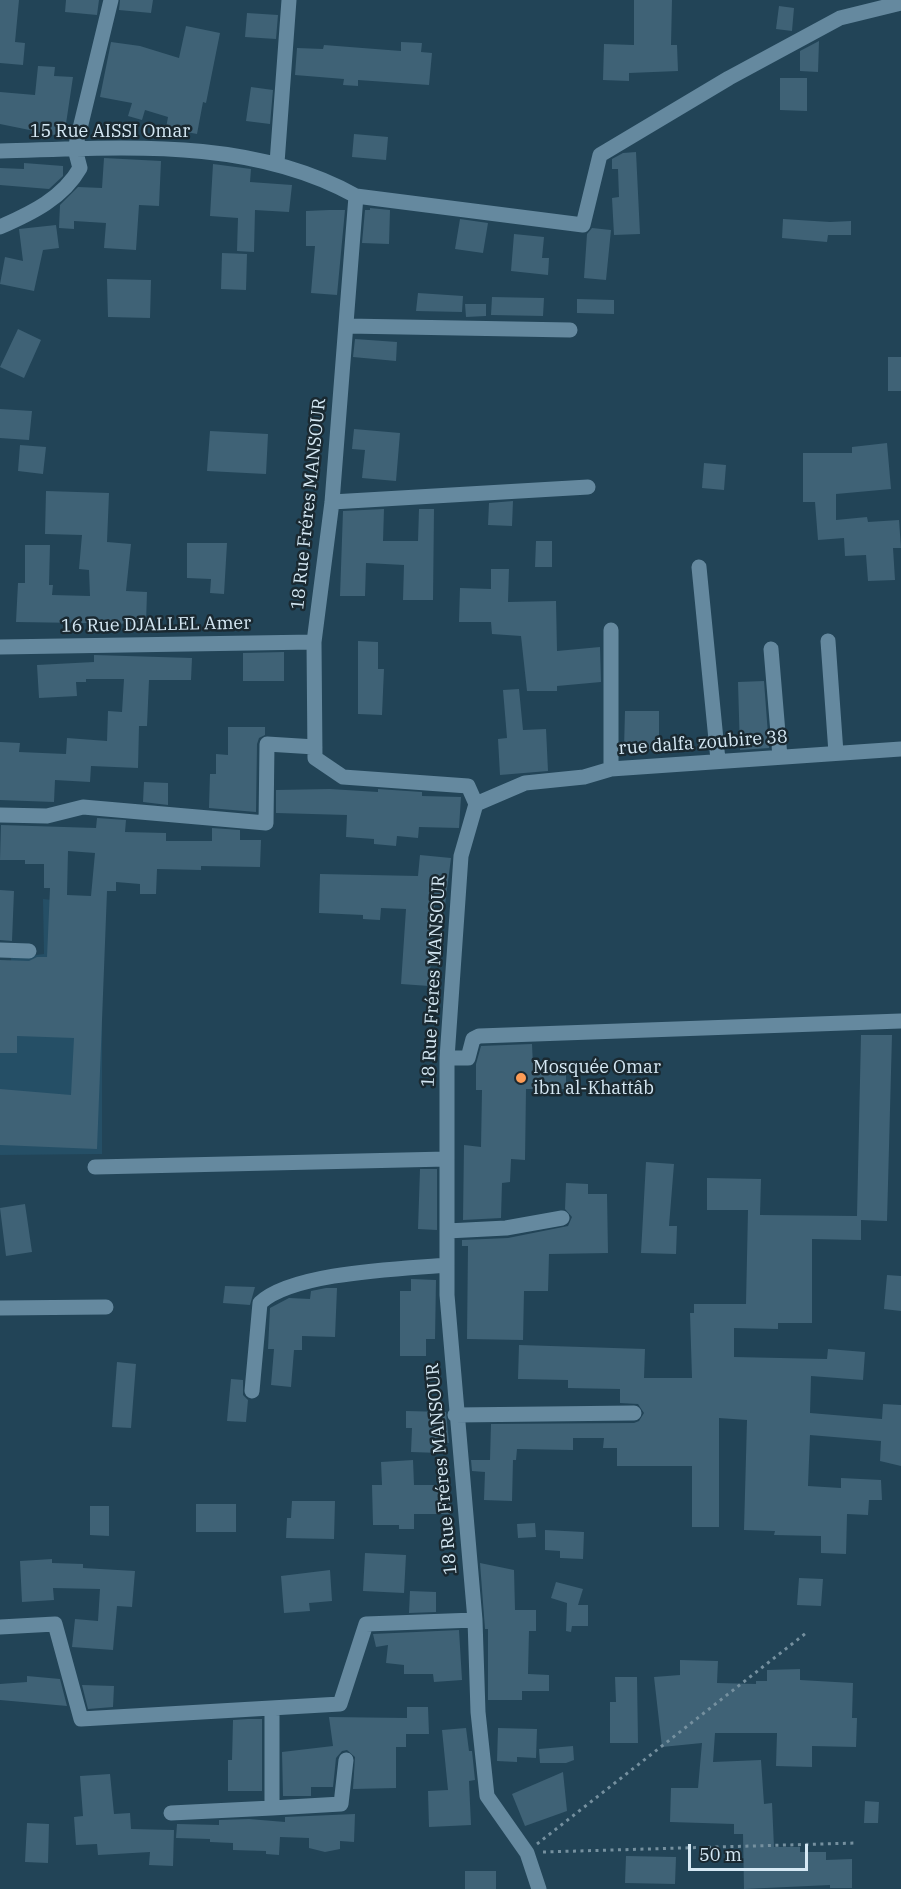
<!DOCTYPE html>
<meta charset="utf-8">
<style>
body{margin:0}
#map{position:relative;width:901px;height:1889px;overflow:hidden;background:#224457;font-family:"IBM Plex Serif",serif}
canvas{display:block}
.scale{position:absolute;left:688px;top:1844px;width:120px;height:27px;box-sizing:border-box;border:3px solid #d5e8f4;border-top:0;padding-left:8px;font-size:18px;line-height:21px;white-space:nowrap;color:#d5e8f4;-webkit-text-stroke:4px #1a2931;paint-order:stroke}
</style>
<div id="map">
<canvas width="901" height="1889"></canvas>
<div class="scale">50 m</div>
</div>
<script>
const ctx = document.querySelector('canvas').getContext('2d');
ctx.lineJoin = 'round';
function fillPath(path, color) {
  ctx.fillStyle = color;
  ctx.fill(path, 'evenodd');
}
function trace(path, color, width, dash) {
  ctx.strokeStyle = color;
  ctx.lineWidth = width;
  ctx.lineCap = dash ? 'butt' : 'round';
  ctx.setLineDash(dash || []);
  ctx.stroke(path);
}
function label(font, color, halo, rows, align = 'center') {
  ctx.font = font + ' "IBM Plex Serif",serif';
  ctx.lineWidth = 5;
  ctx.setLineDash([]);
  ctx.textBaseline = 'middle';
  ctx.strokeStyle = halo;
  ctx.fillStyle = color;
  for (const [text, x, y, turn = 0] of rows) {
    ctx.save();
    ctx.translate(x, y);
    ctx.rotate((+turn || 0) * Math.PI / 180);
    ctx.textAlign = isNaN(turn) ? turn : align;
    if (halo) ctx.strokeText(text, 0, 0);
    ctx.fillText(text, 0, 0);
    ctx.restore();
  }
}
fillPath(new Path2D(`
 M43,899l59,7v248l-102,1v-151h13l-2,-46 33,-4z`), '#254f66');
fillPath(new Path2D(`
 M0,0h19l-4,42 10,1 -2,22 -23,-2z
 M66,0h33l-2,15 -32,-3z
 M120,0h33l-2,13 -32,-3z
 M634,0h38l-1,45h6l1,26 -49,2v8l-26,-1 1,-36 30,1z
 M779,6l15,2 -2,23 -16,-2z
 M247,13l31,2 -2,24 -31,-2z
 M186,26l34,7 -14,70 -3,-1 -6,32 -31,-6 2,-11 -23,-7 -3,10 -14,-4 4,-13 -32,-6 11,-55 29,4 39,12z
 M819,41l-1,31 -18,-1v-20z
 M401,42l21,1 -1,9 11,1 -3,32 -71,-5v6l-15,-1 1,-6 -49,-4 2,-27 26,1 1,-4 77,6z
 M38,66l17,1 -1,9 19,1 -9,60 -64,-13v-32l35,3z
 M780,78h27v33l-27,-1z
 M251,87l22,3 -3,34 -24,-3z
 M354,134l34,3 -2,23 -34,-3z
 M636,152l4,82 -26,1 -2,-37 7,-1 -1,-28h-6v-10l11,-6z
 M104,158l57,3 -2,45 -20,-1 -3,45 -32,-2 2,-25 -32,-2v8l-15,-1 1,-23 18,-18 24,1z
 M24,163l39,3v10l-14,13 -49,-4v-17l24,1z
 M213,164l38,5 -1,13 42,3 -3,27 -34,-2 -1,42 -17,-1 1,-33 -28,-2z
 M370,208l20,2 -1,34 -27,-1 3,-33h5z
 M329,210h16l-8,85 -26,-2 4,-47h-9v-35z
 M460,219l28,4 -5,30 -28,-4z
 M783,219l47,3 21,-1v14h-23l-1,7 -45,-4z
 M56,225l3,23 -16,2 -9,41 -34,-7 5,-27 18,4 -4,-32z
 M592,228l19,2 -5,50 -22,-2 3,-44z
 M514,234l30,3 -2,21h7l-1,17 -37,-4z
 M222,253l25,1 -1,36 -25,-1z
 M107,279l44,1 -1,38 -42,-1z
 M418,293l45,3 -1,16 -46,-1z
 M492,297l52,1 -1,18 -52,-1z
 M577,299l37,1v14l-37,-1z
 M465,304h21v12l-20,1z
 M18,329l23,11 -17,38 -24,-11z
 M355,339l42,3 -1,19 -43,-4z
 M888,357h13v34h-13z
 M0,409l32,2 -3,29 -29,-2z
 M354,429l46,4 -4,48 -34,-3 3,-28 -13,-1z
 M210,431l58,3 -2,40 -59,-3z
 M887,443l4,46 -55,5v26l31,-3 1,5 31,-2 2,28h-8l2,32 -27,1 -2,-26 -21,1 -1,-18 -26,2 -3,-38h-12v-49h49v-6z
 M20,445l26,2 -3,27 -25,-3z
 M704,463l22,2 -2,25 -22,-2z
 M46,491l63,2 -2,49 24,2 -5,47 21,1 -1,32 -130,-2 2,-39h7v-38h25l-1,40h4l-1,10 38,1 -1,-26 -10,-1 3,-34 -37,-1z
 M513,501l-1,25 -24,-1 1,-22z
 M384,509l-1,32h35l1,-32h15l-1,91h-30l1,-35 -38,-2 -1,33h-25l3,-85z
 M536,541h16v26h-17z
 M187,543h40l-3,51 -14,-1 1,-14 -24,-1z
 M491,569h18l-1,33 48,-1 1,50 43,-4 1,35 -44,4v5h-30l-6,-55 -29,-2 -1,-12h-32l1,-34 31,1z
 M358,641l20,1v27h6l-2,46 -24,-1z
 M284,652v29h-41v-28z
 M94,655l98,3 -1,22h-42l-2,46h-8l-1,42 -47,-2 -1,16 -35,-2 -1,22 -54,-2v-58l20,1 -1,9 47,2 1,-16 40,3 1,-30 14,1 2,-33h-38v3h-10l1,14 -38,2 -2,-33 57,-3z
 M764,681l5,67 -29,2 -2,-68z
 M519,689l4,41 23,-1 2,42 -48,4 -2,-36 9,-1 -4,-48z
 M625,711h34v38h-35z
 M228,727h37v8l-6,3 -2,6 -1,68 -47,-4 1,-34h6v-20l12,1z
 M144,782l24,1v22l-25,-3z
 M330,789l48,3v-3l44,3v4l39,1 -2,31 -40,-1 -1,11 -21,-2 -1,10 -22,-2v-5l-28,-2 1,-22 -71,-2v-23z
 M97,818l29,2 -1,12 41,1v8h46v-13l28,2v10h21l-1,27 -59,-1v4l-44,-1 -1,25h-16v-10l-24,-2v9h-9l-10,258 -97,-4v-56l71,6 3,-57 -57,-2v17h-17v-93l29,1 8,-4h10l3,-69h-6v-24h-19v-4h-25l1,-35 95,3zM68,851l27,2 -4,43 -24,-1z
 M420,855l31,3 -6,47 -10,-1 -6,82 -28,-2 5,-75 -25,-1 -1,12 -17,-1v-4l-44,-2 1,-39 98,2z
 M0,890l14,1 -2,50 -12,-1z
 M861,1035h31l-5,186 -26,-1v20l-49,-1v84h-34v6l-44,-1v29l93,2 1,-10 37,3 -2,28 -52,-4 -1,37 72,6 1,-15 18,1v61l-21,-5 1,-20 -71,-6 -2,51 33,2v-10l40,2 1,20h-13l-1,15 -21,-1 -1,40 -25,-1v-17l-47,-1 1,-4 -31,-1 3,-110 -28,-2v109h-27v-61h-75v-18h-14l1,-10h-31v12l-56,-1 -1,11h-3l-1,41 -28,-1 1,-28 -13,-1 -1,-11h19l1,-36 143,-1 5,-2 5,-8 -6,-9 -18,-1v-14l-52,-1v-8l-50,-1 1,-34 126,4 -1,29h48l-2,-65h4v-9h52l2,-94h-41v-32l54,1 -1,36 97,1z
 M532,1044l1,22 33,-1v24h-40l-1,71 -14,-1 -1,23 -8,1 -1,35 -38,2 1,-75 17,2 1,-57h-6v-26l5,-18z
 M646,1162l28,2 -5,62h8l-1,28 -35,-1z
 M420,1169h17v61l-19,-1z
 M566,1183l22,1v10h19l1,59 -59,1 -1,37h-24l-1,49 -56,-1 1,-93h-6v-6l46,-2 60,-12 4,-9 -7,-8z
 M25,1204l7,48 -26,4 -6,-48z
 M887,1275l14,1v35l-17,-2z
 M411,1279l25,1 -1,59h-9v17h-26v-65h11z
 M225,1286l30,1 -5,18 -27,-2z
 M326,1288h11l-2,49 -33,-1v14h-8l-3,37 -20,-2 3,-36h-6l2,-41 19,-10 21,1 1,-8z
 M117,1362l19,2 -5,64 -19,-1z
 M231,1379l12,1v15l5,5 -2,22 -19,-1z
 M406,1411l40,1 3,31h-9v10l-29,-1 1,-24h-6z
 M413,1460l1,25h21v5h15v24h-36v15h-15v-4h-26l-1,-40h10l-1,-23z
 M292,1501h43l-1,38 -48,-1 1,-20h4z
 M196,1504h40v28h-40z
 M90,1506h19v30l-19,-1z
 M535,1523l1,14 -18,1 -1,-14z
 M545,1530l39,2 -1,27 -23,-1v-7l-15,-1z
 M365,1553l41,2 -2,38 -41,-2z
 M52,1559v4l31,1v4l52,3 -3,36 -15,-1 -4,44 -41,-3 3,-28 23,2 2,-32 -47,-1 1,12 -32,2 -2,-41z
 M480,1563l34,7 1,40h21v21h-7l-1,43 21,1v16h-27v9h-34v-71h-3z
 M330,1570l2,31 -23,2 1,8 -26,2 -3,-37z
 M799,1578l24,1 -2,27 -24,-1z
 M556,1582l27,7 -5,16h10v21h-16l-1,6 -5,-1 1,-28 -16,-5z
 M410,1591l26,1v20l-27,1z
 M459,1630l3,50 -28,2 -1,-8h-29v-9l-18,-2 2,-18 -12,2 -3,-13z
 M680,1660l38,1 -1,22 39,1v-3h11v-11l33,-1v11l53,3 -1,35h5l-1,29 -44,-1v21l-36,-1 1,-33h-62l-2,29 48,-2 3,44 8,-1 2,44h26v5h26v8l26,-1v29h-22v-3l-86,4 -1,-55h-9v-10l-64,-2 1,-34h27l4,-45 -40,4 -8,-70 26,-2z
 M27,1676l33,3 7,27 -67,-6v-16l27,-2z
 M615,1677h22l1,66h-28v-41h6z
 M82,1685l32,1 -1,21 -25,2z
 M407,1707h21l1,27h-23v13h-10v41l-43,1 2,-32 -8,-7 -5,1 -6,7 -3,29h-22v9h-28l-1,-44 51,-6 -4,-29 78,1z
 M248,1719h14v72h-34v-31h4l1,-40z
 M466,1728l3,23h3l3,29 -6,1 2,44 -42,2 -1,-36 20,-1 -6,-60z
 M498,1728l39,1 -1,29 -19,-1v5l-20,-1z
 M573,1746l1,14 -8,3h-26l-1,-14z
 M563,1772l4,39 -42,15 -13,-32z
 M110,1774l4,40 16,-1 1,16 43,1 -1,36 -24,-1 1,-13 -52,3 -1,-11 -21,1 -2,-28 9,-1 -3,-40z
 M865,1801l14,1 -1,21h-14z
 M355,1814l-1,28 -14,-1v8l-15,3 -16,-4v-10l-29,-1 -1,18 -13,-1v-3l-33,-1v-7l-23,-1v-3l-34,-1 1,-14 42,1v-5l30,-1 36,3v-5z
 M27,1823l22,1 -1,39 -23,-1z
 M626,1856l50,1 -1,27 -50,-1z
 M465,1871h31v18h-31z`), '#3f6276');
trace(new Path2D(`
 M537,1844l269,-211
 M543,1852l313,-9`), '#75909f', 3, [3, 4.5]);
trace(new Path2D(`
 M0,151c120,-3 248,-15 356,45l227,29 17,-70 129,-77 111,-60 61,-15
 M277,163l12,-163
 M356,196l-24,306 -18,140 1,116 28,19 125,9 8,18 -15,52 -14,202v237l28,325 3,92 9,84 40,57 12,36
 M0,227c32,-14 63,-29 80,-59l-5,-19 36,-149
 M347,326l223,4
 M332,502l256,-15
 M699,567l19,193
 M611,630v139
 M828,641l8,112
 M0,647l314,-5
 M771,649l9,108
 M476,804l49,-21 59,-6 27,-8 290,-20
 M0,815l47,1 36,-9 183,16 1,-79 48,3
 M0,950l29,1
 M447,1058h21l5,-19 6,-3 422,-15
 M95,1167l352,-8
 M447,1231l59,-3 56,-10
 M0,1308l106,-1
 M252,1391l8,-88c33,-31 141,-34 187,-38
 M455,1415l179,-2
 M0,1627l55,-3 26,95 259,-15 26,-80 109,-4
 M272,1808l69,-4 5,-44
 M171,1813l101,-5v-100`), '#65899f', 15);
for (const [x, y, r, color] of [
 [521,1078,6,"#fd9c56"]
]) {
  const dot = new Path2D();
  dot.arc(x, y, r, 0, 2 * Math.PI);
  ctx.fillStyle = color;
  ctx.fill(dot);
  trace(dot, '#1a2931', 2);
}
label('18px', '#d5e8f4', '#1a2931', [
 ["15 Rue AISSI Omar",110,132],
 ["18 Rue Fréres MANSOUR",309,504,-84],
 ["16 Rue DJALLEL Amer",156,625,-1],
 ["rue dalfa zoubire 38",703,743,-4],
 ["18 Rue Fréres MANSOUR",434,981,-87],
 ["18 Rue Fréres MANSOUR",442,1469,-95]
]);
label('18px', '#d5e8f4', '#1a2931', [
 ["Mosquée Omar",533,1068],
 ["ibn al-Khattâb",533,1089]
], 'left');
</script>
